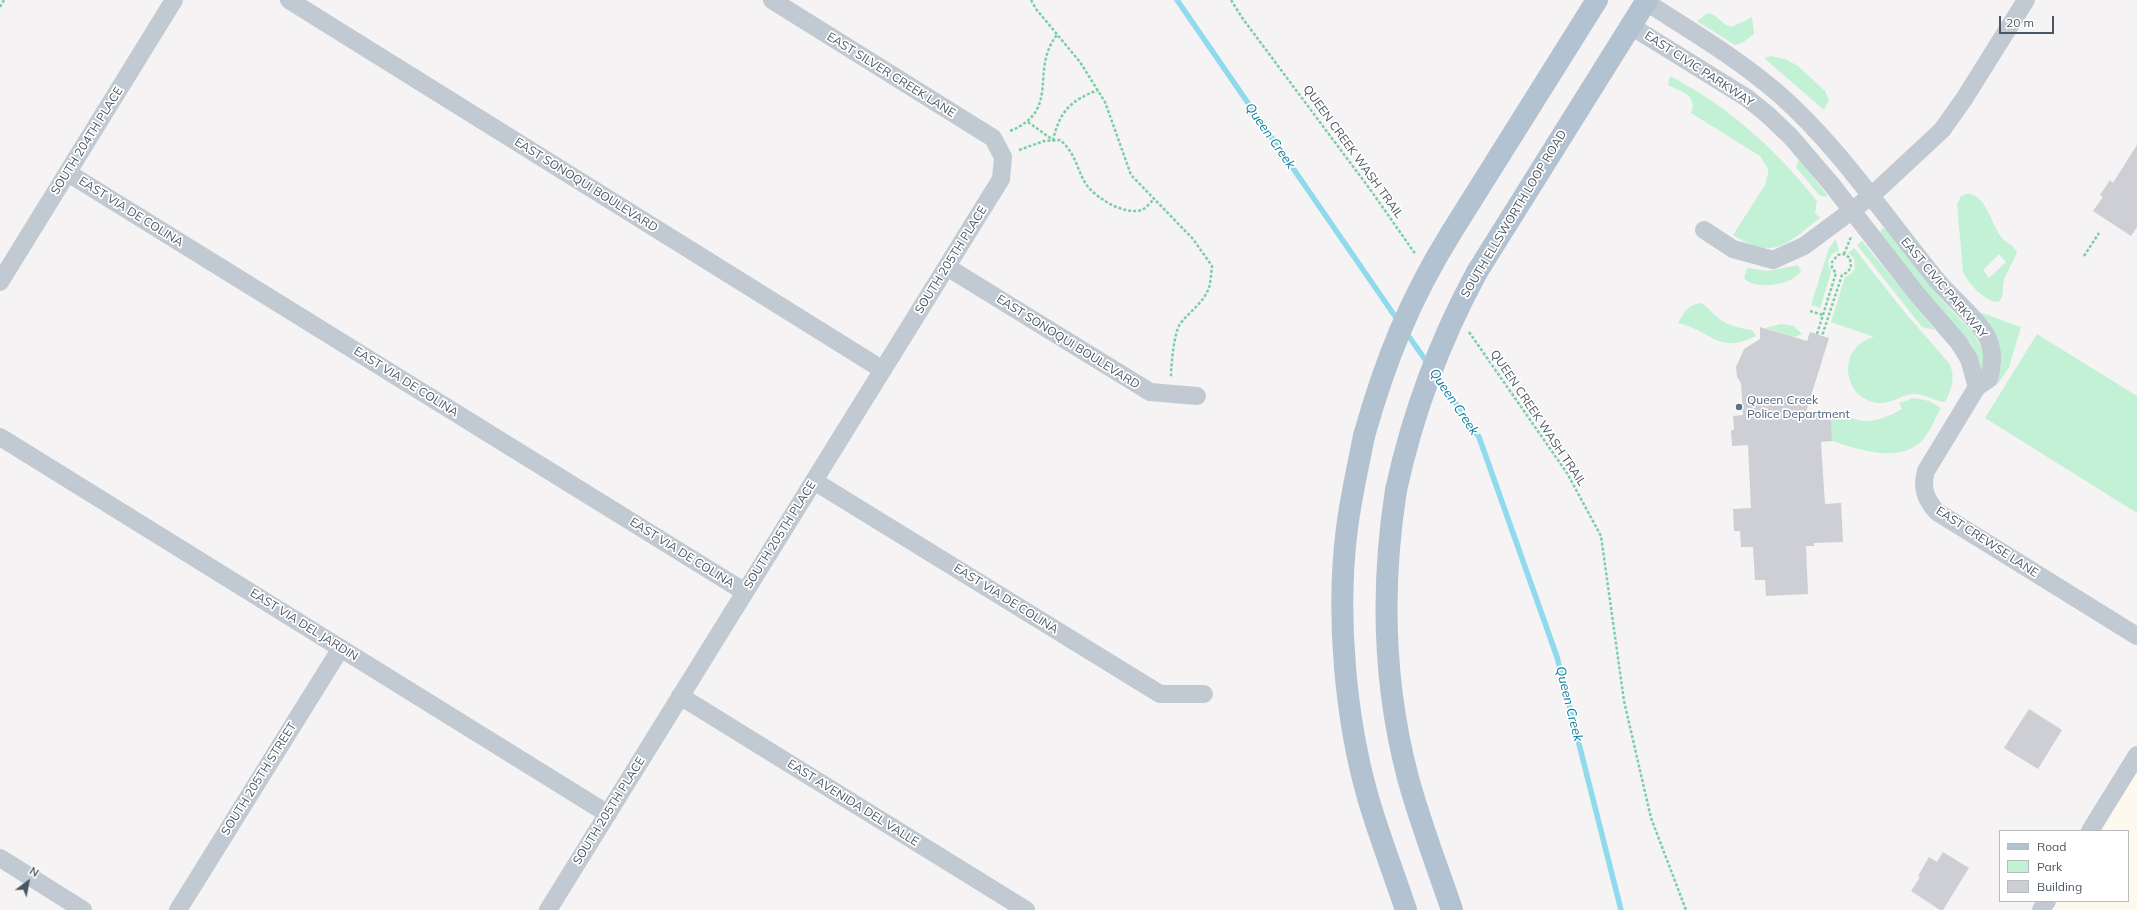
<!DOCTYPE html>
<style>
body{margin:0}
#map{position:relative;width:2137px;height:910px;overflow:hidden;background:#f5f3f3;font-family:Mulish,sans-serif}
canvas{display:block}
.legend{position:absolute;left:1999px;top:830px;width:130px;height:72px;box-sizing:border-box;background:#fff;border:1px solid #b7bbc0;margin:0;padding:5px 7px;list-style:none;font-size:12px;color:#4a5661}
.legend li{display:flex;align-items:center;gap:8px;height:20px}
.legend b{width:20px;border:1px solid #b7bbc0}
.north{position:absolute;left:8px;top:862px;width:40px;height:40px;-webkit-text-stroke:3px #fff;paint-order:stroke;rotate:32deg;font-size:11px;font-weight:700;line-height:16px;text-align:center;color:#4a5661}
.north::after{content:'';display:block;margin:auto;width:14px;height:18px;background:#4a5661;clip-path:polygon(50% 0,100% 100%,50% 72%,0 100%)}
.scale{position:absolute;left:1999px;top:16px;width:55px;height:18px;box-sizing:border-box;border:2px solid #4a5661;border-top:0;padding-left:5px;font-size:12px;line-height:14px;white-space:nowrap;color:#4a5661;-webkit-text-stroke:3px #fff;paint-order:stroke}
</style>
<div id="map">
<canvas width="2137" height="910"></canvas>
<ul class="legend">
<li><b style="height:5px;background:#b3c2d1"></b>Road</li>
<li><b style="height:11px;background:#c3f1d5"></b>Park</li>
<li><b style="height:11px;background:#cdcfd5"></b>Building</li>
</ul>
<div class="north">N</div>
<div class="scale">20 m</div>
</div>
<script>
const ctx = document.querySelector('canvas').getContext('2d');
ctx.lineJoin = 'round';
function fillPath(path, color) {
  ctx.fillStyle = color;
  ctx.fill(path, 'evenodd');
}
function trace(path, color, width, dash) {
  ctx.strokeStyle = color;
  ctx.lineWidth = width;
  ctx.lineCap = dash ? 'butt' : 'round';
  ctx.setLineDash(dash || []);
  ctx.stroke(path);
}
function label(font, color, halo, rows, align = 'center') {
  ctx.font = font + ' Mulish,sans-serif';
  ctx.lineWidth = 3.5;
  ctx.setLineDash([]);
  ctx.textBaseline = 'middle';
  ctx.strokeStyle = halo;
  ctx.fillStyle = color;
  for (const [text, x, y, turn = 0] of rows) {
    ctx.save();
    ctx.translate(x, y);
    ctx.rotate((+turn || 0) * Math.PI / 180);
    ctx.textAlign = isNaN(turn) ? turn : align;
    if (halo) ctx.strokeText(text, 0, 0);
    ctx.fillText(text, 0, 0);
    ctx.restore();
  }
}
fillPath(new Path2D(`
 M2137,754v156h-97l6,-9h82v-70h-39z`), '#fdf9ef');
fillPath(new Path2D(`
 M1708,13c10,2 14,12 24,14l20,-10 2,17 -12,9 -7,2 -38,-24z
 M1771,56l14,3 13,7 27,25 4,9 -5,10 -60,-52z
 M1670,76c61,32 104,72 147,125l-2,12 5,5c-35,27 -46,43 -87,17l32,-50 3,-11v-5l-8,-13 -69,-43 2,-7c-2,-15 -15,-15 -25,-21z
 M1799,159l27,35 1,3 -8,-2 -23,-28z
 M1967,194c20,0 24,31 35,44 5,5 13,8 15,15l-13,26 -2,18 -3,5c-13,1 -31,-19 -36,-30l-6,-68 4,-8zM1999,254l7,8 -17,16 -6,-8z
 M1882,228l4,2 54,68 34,36 9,16v23l-2,-1 -2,-12 -7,-15 -27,-30 -65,-81z
 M1836,239l3,12 -6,2 -4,6 -1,4 3,9 -11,36 -9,-3 18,-57z
 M1862,241l73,89 -13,-3 -65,-82z
 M1854,248l52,66 43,49c7,15 3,25 -4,39 -11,-1 -21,-9 -32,-8 -12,1 -21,9 -32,9 -23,0 -37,-22 -32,-42 3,-13 14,-21 25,-24l-43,-15 14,-45 7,-4 3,-5 -1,-10 -6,-5z
 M1798,265l3,6c-7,14 -47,20 -57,7l3,-10 20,3z
 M1700,303c8,3 11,9 17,14 10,9 23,11 35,13l4,6c-38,19 -44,-5 -78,-13 6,-10 9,-18 22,-20z
 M1976,311l45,16 -12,40 -13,20 5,-21 -2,-22z
 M1781,324l13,2 8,8 -8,3 -29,-9z
 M2037,334l100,62v117l-152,-95z
 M1914,398l15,3 12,7c-6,10 -12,27 -21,35 -25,20 -62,6 -88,-2l-1,-30 -19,1c11,-9 39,9 54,9 13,0 25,-6 36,-12l-3,-6z`), '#c3f1d5');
trace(new Path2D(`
 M1177,0l222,322
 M1405,331l24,34
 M1436,375l43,62 78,220 64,253`), '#90daee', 5.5);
fillPath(new Path2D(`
 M2137,145v82l-6,9 -38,-25 10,-14 -3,-2 10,-15 3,3z
 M1760,327l47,14 3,-9 19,6 -23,74 25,-1 1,30 -11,1 4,62 16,-1 2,39 -29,1v3h-8l2,48 -42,2 -1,-16h-10l-2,-33h-12l-1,-16h-6l-1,-22 18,-1 -3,-63 -16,1 -1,-16h3l-1,-14 10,-1 -2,-32 -4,-6 -1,-10 8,-18 16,-10z
 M2029,709l33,21 -24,39 -34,-21z
 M1943,852l26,16 -26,42h-3l-29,-19 9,-14 -2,-1 11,-19 8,5z`), '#cdcfd5');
trace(new Path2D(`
 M1031,0l5,9 44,53 25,40 26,73 62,64 19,27c-1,7 -1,18 -4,24 -6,14 -19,22 -28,34 -6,9 -9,41 -9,53
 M1231,0l12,19 129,173 44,63
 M0,7l4,-7
 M1028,122l25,18c7,-29 17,-39 45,-50
 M1010,131c52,-21 19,-61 47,-96
 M1019,150l25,-9 16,-1c18,15 17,34 29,48 11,12 35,27 53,22 4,-2 8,-7 11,-10
 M1844,254l7,-17
 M2084,256l15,-23
 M1810,311l13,4
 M1469,332l98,141 34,63 23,165 27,117 35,92
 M1817,334l19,-61 -4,-5v-6l6,-7 6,-1 6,4 1,10 -5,5 -4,2 -20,61`), '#7ad0a6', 2.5, [3, 2]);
trace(new Path2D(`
 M289,0l594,370
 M1646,2c45,29 93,57 134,93 60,53 105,122 156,184 15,19 37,35 50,56 8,14 7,30 3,44l-12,8
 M1631,26l116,72 21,17 23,22 41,48 84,108 43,50 10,16 8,28
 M68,173l677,419
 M1704,230l29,19 40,11 31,-14 66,-49 72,-67 22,-31 62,-99
 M947,267l203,125 47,4
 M0,282l174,-282
 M1977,387l-51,84c-5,17 0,29 11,41l200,124
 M0,437l608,377
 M814,481l346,213h44
 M680,696l346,214
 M2090,831l47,-76
 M0,858l83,52
 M178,910l163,-262
 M548,910l453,-731 2,-22 -10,-19 -221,-138
 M2041,910l6,-9`), '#c1cad2', 18);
trace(new Path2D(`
 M1451,233l146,-233
 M1477,272l170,-272
 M1364,436c-6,30 -13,61 -17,92 -11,85 -2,191 22,273 11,37 25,73 37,109
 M1396,490c-15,96 -13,193 12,288 12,44 29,88 44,132`), '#b3c2d1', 22);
trace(new Path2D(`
 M1364,436c21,-75 46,-137 87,-203
 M1396,490c17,-78 43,-148 81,-218`), '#b3c2d1', 22);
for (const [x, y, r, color] of [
 [1739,407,4,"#5c6f8a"]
]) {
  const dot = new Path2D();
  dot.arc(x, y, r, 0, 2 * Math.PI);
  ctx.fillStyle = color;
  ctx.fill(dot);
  trace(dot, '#fff', 1.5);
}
label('12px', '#4a5661', '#fff', [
 ["EAST CIVIC PARKWAY",1699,69,33],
 ["EAST SILVER CREEK LANE",891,75,32],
 ["SOUTH 204TH PLACE",87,141,-58],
 ["QUEEN CREEK WASH TRAIL",1353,152,54],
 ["EAST SONOQUI BOULEVARD",586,185,32],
 ["EAST VIA DE COLINA",131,212,32],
 ["SOUTH ELLSWORTH LOOP ROAD",1514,214,-59],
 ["SOUTH 205TH PLACE",951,260,-58],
 ["EAST CIVIC PARKWAY",1944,288,50],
 ["EAST SONOQUI BOULEVARD",1068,342,32],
 ["EAST VIA DE COLINA",406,382,32],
 ["QUEEN CREEK WASH TRAIL",1538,418,56],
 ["SOUTH 205TH PLACE",780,535,-58],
 ["EAST CREWSE LANE",1987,542,33],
 ["EAST VIA DE COLINA",682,553,32],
 ["EAST VIA DE COLINA",1006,599,32],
 ["EAST VIA DEL JARDIN",304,625,32],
 ["SOUTH 205TH STREET",259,779,-58],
 ["EAST AVENIDA DEL VALLE",853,803,32],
 ["SOUTH 205TH PLACE",609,811,-58]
]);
label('12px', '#4e5e75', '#fff', [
 ["Queen Creek",1747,400],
 ["Police Department",1747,414]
], 'left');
label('italic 13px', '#0c7c9b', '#fff', [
 ["Queen Creek",1270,136,55],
 ["Queen Creek",1454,402,56],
 ["Queen Creek",1569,704,76]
]);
</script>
